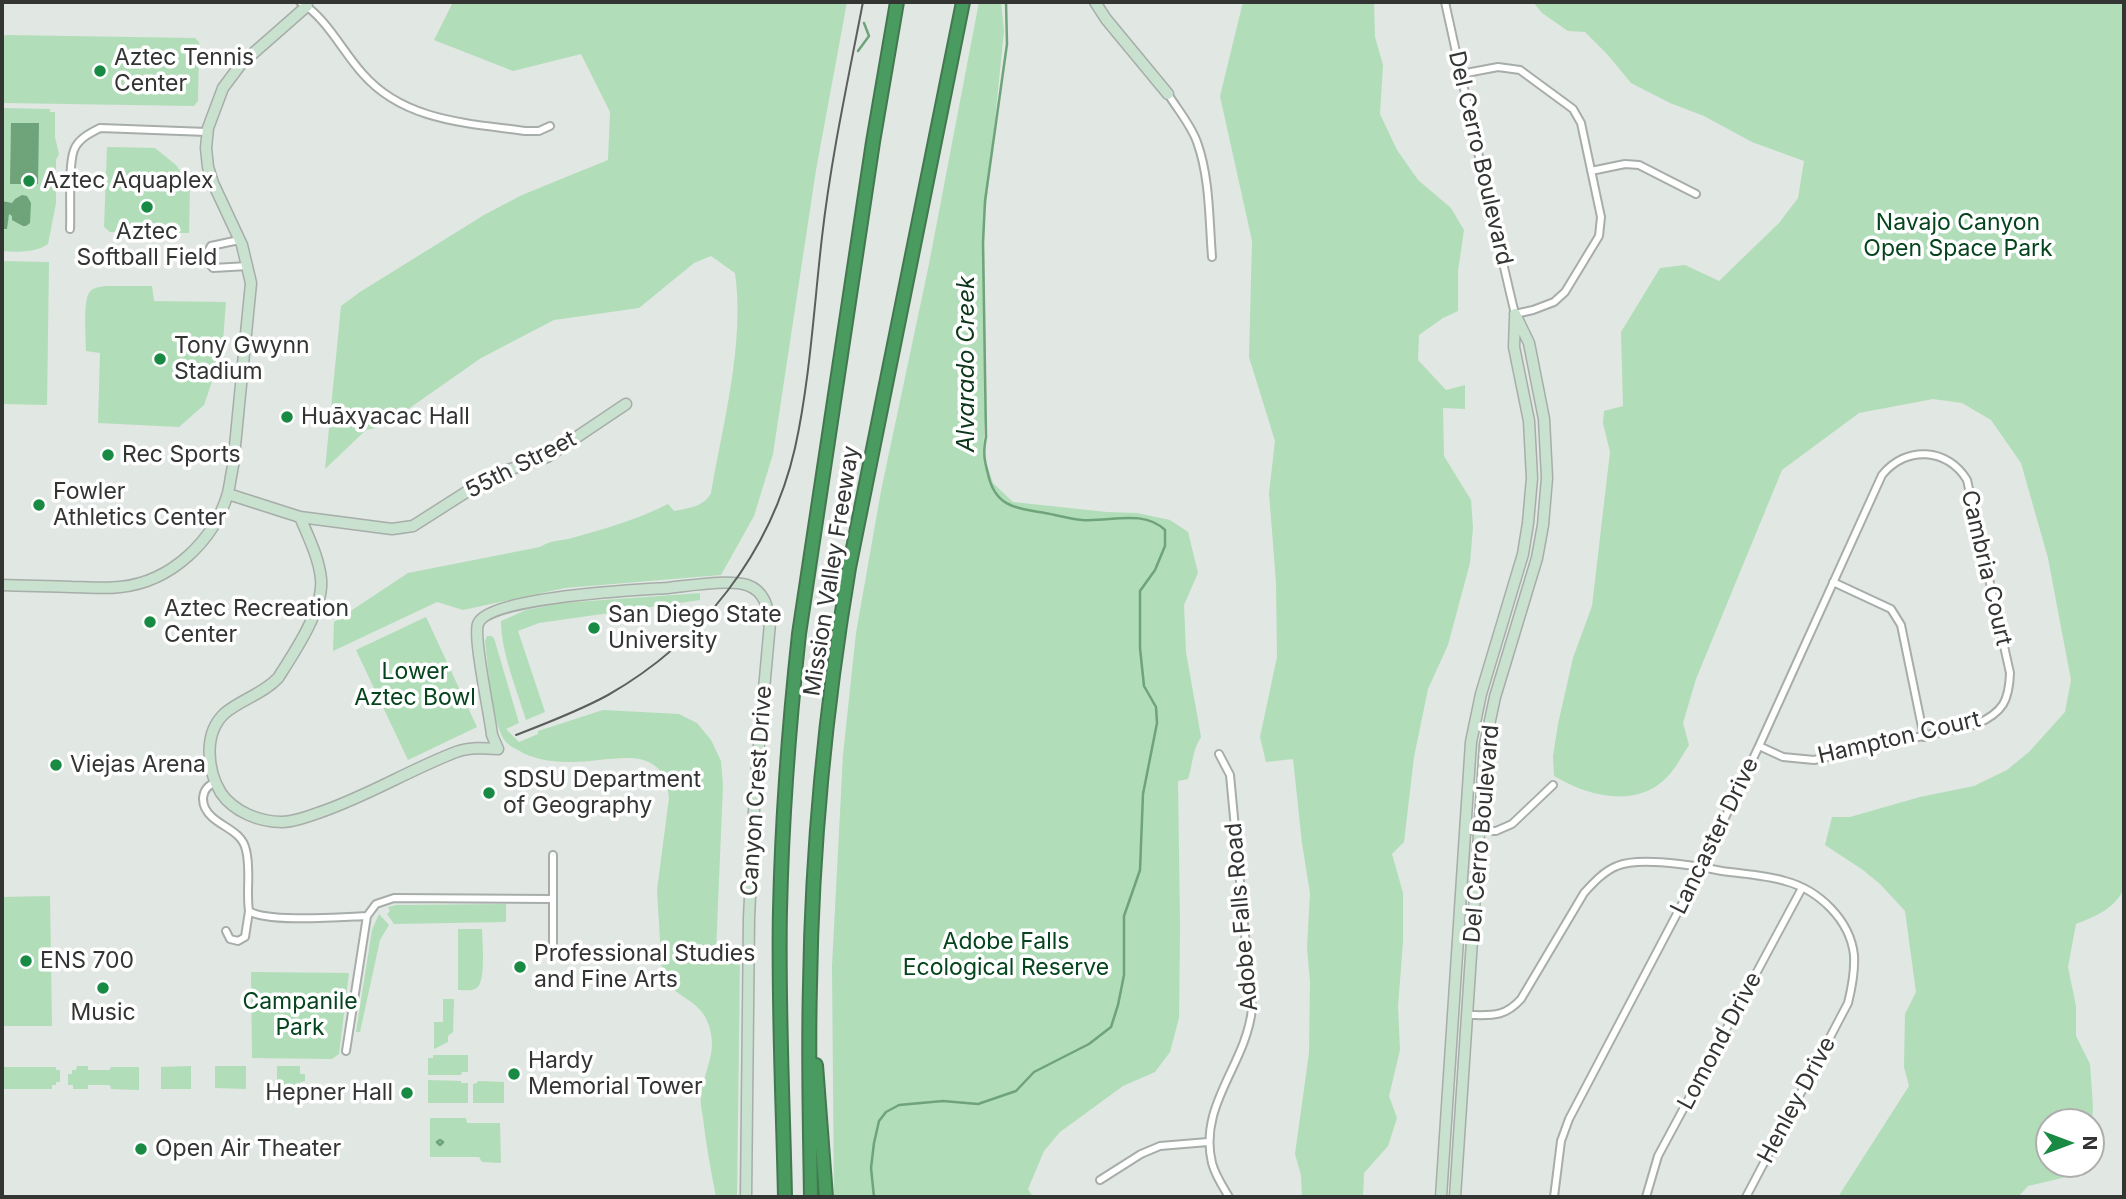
<!DOCTYPE html>
<meta charset="utf-8">
<style>
body{margin:0}
#map{position:relative;width:2126px;height:1199px;overflow:hidden;background:#e1e7e2;font-family:Inter,sans-serif}
canvas{display:block}
.frame{position:absolute;inset:0;border:4px solid #333533;pointer-events:none}
.north{position:absolute;left:2035px;top:1108px;width:70px;height:70px;box-sizing:border-box;background:#fff;border:2px solid #adaead;border-radius:50%;rotate:90deg;font-size:19px;font-weight:700;line-height:28px;text-align:center;color:#333533}
.north::after{content:'';display:block;margin:auto;width:24px;height:32px;background:#188a43;clip-path:polygon(50% 0,100% 100%,50% 72%,0 100%)}
</style>
<div id="map">
<canvas width="2126" height="1199"></canvas>
<div class="frame"></div>
<div class="north">N</div>
</div>
<script>
const ctx = document.querySelector('canvas').getContext('2d');
ctx.lineJoin = 'round';
function fillPath(path, color) {
  ctx.fillStyle = color;
  ctx.fill(path, 'evenodd');
}
function trace(path, color, width, dash) {
  ctx.strokeStyle = color;
  ctx.lineWidth = width;
  ctx.lineCap = dash ? 'butt' : 'round';
  ctx.setLineDash(dash || []);
  ctx.stroke(path);
}
function label(font, color, halo, rows, align = 'center') {
  ctx.font = font + ' Inter,sans-serif';
  ctx.lineWidth = 7;
  ctx.setLineDash([]);
  ctx.textBaseline = 'middle';
  ctx.strokeStyle = halo;
  ctx.fillStyle = color;
  for (const [text, x, y, turn = 0] of rows) {
    ctx.save();
    ctx.translate(x, y);
    ctx.rotate((+turn || 0) * Math.PI / 180);
    ctx.textAlign = isNaN(turn) ? turn : align;
    if (halo) ctx.strokeText(text, 0, 0);
    ctx.fillText(text, 0, 0);
    ctx.restore();
  }
}
fillPath(new Path2D(`
 M453,2h394l-31,168 -43,284 -19,62 -33,59 -156,13 -102,22 -26,-8 -104,49 1,-29 74,-49 132,-26c11,-7 21,-6 32,-9 33,-9 66,-19 96,-34l6,7c14,-3 30,-4 37,-18 12,-69 34,-151 24,-220l-24,-17 -17,7 -55,45 -85,12 -73,38 -97,68 -18,4 -41,39 16,-163 19,-14 124,-77 38,-20 86,-35 2,-48 -29,-58 -68,17 -79,-31z
 M979,2h22l3,29 -20,197 2,171 -3,54 10,30 20,19 94,10 30,1 33,7 18,12 10,41 -14,32 2,47 15,85c-9,14 -8,26 -13,42l-10,2 2,145 -1,92 -9,34 -15,20 -32,14 -63,46 -16,19 -16,38 5,8h-199l-2,-231 11,-211 13,-122 25,-142 48,-227z
 M1243,2h131l1,35 8,28 -3,49 17,36 21,30 33,28 13,22 -6,41v40l-15,7 -24,17 -1,25 28,30 19,-5v24l-22,-1 1,48 27,44 2,27 -3,36 -22,82 -20,44 -14,68 -10,85 -12,12 11,39v49l-5,64 2,44 -11,46 8,22 -9,28 -24,27 -1,24h-61l-1,-22 -6,-21 14,-101 1,-72 -3,-33 3,-55 -8,-50 -9,-84 -27,3 -6,-25 17,-80 -1,-75 -7,-89 6,-52 -26,-84 3,-116 -32,-145z
 M1533,2h591v886c-9,21 -28,28 -48,36l-8,43 8,39v30l14,28 3,43 -2,29v-14h-42v42h31l-18,14 -34,8 -10,11h-180l71,-111 -5,-19 1,-53 11,-22 -11,-81 -25,-27 -17,-14 -38,-25 7,-28h18l70,-20 54,-11 33,-16 22,-18 36,-40 6,-32 -23,-122 -27,-95 -30,-43 -29,-17 -29,-4 -74,14 -77,57 -86,209 -13,44 6,22c-8,12 -15,27 -26,36 -31,27 -77,14 -109,-5l-1,-20 5,-32 15,-66 19,-52 18,-154 -7,-29 1,-12 19,-5 -2,-74 39,-64 25,-3 34,16 60,-58 19,-25 6,-37 -52,-19 -48,-26 -34,-13 -39,-20 -24,-29 -22,-22 -17,-1 -26,-18z
 M5,35l190,3 4,4 -1,59 -4,5 -190,-3 -2,-3v-62z
 M2,108l48,1v3h5v25l4,17 -3,6v43l-8,41c-12,9 -31,8 -46,7z
 M107,147l48,1 21,17 14,22 -1,46 -79,-1 -6,-5z
 M2,261l47,1 -2,143 -45,-1z
 M105,286h47l2,15 72,1 -3,39 -5,23 -14,41 -25,22 -81,-4 2,-70 -14,-2c0,-12 -3,-49 3,-58 4,-6 11,-6 16,-7z
 M700,593v7l-161,23 -21,8 27,81 -19,8c-9,-30 -25,-68 -25,-99l25,-11 36,-7z
 M426,617l51,110 -69,33 -52,-110z
 M487,636h4l3,2 25,85 -13,6 13,13 19,-8v-3l65,-21 76,4 18,9 14,17 10,21 2,24 -7,166 1,5 23,2 -3,239h-21c-5,-26 -10,-52 -13,-79 -1,-7 -3,-15 -2,-22 3,-28 18,-43 7,-73 -9,-25 -36,-25 -46,-50l-5,-83 12,-92c-4,-59 -60,-35 -99,-36 -16,0 -32,-2 -47,-9 -6,-4 -13,-6 -18,-12 -13,-18 -17,-76 -20,-100z
 M50,896l2,130h-50v-129z
 M506,904v18l-112,2 -7,-10 3,-3 -2,-4 8,-2z
 M379,914l10,11 -9,15 -20,92h-4l16,-102z
 M458,929h24c0,12 5,56 -7,60 -4,2 -12,1 -17,1z
 M251,972l98,1 -10,81 -7,5 -80,-1z
 M443,999h11l-1,33 -5,4v6l-14,7v-27h9z
 M433,1055h35v17h-6l-1,3h-33v-17h5z
 M77,1066h11v4h22l1,-3h28v23l-28,-1 -1,-4h-22v4h-15v-4h-5v-11h4v-4h4z
 M191,1066v23h-30v-22z
 M215,1066h31v23l-31,-1z
 M277,1066h23v8h5v7l-5,1v7h-23z
 M2,1067h54v3h4v12h-4v3h-4v4h-50z
 M428,1080l33,1v2h7v20h-40z
 M478,1081l26,1v21h-31v-19l4,-1z
 M430,1118h36l1,5h33l1,40 -19,-1 -3,-5h-49z`), '#b1ddb9');
fillPath(new Path2D(`
 M11,123h28l-1,61h-28z
 M22,195l5,1 4,7 -1,20 -4,3h-3l-11,-6v-4l-3,-2 -2,15h-5v-28l10,2 3,-4z`), '#6fa37a');
trace(new Path2D(`
 M858,51l11,-15 -5,-13
 M440,1140l3,2 -3,3 -3,-3z
 M874,1197l-3,-29 3,-25 5,-22 7,-9 13,-7 44,-4 35,3 38,-13 18,-19 55,-28 22,-17 7,-22 6,-30v-59l16,-46 3,-76 14,-71 -1,-16 -12,-21 -4,-38v-57l15,-21 10,-24v-16c-22,-21 -54,-8 -83,-10 -12,-1 -25,-5 -37,-7 -29,-5 -50,-6 -57,-39 -4,-15 -5,-22 -2,-37l-3,-194 2,-42 22,-157 -1,-42`), '#6fa37a', 2.5);
const street = new Path2D(`
 M300,2c27,16 42,49 63,72 41,47 104,49 162,57h14l11,-5
 M1445,2c23,104 45,208 70,312l18,-4 21,-8 11,-10 34,-56 2,-19 -20,-94 -8,-14 -53,-39 -22,-3 -37,7
 M1168,94c10,16 23,31 29,48 13,36 12,77 15,115
 M1591,171l34,-7 14,1 57,29
 M70,229c1,-18 -2,-64 4,-79 4,-11 16,-17 26,-22l107,4
 M239,240l-28,6 -7,12 9,10 35,-2
 M1833,582l58,27 10,16 23,112
 M1219,754l11,21 22,234c-6,56 -54,96 -40,154 3,12 11,24 17,34
 M216,782c-16,6 -17,23 -4,35 12,11 30,15 34,33 5,20 0,41 3,61 18,12 93,6 118,5
 M1465,830l31,1 16,-7 41,-39
 M553,855v95
 M226,931l4,8 8,2 7,-4 4,-26
 M1467,1015c24,0 37,3 54,-16l63,-106c9,-10 20,-22 33,-27 24,-10 79,0 105,5 21,3 43,4 63,10 34,9 65,39 69,74 1,17 -2,32 -6,48l-102,194
 M346,1051l21,-135 9,-12 18,-6 158,1
 M1100,1180l41,-26 19,-8 48,-4
 M1554,1197l7,-56 8,-22 132,-251 58,-122 123,-271c24,-30 66,-27 85,5l43,193c-1,28 -7,39 -33,51l-163,36 -31,-3 -24,-11
 M1646,1197l12,-41 144,-268`);
const secondary = new Path2D(`
 M1095,2l11,17 62,75
 M228,494l72,23 92,12 21,-3 80,-51 54,-18 79,-53
 M300,517c8,19 19,41 21,62 3,30 -27,74 -43,99 -15,16 -36,21 -53,35 -22,20 -18,57 -4,80 13,19 39,29 61,29 12,0 25,-5 36,-9 48,-16 91,-43 138,-61 14,-5 28,-4 42,-3l-6,-14c-2,-20 -19,-97 -14,-111 9,-27 160,-34 189,-36 21,-2 61,-9 80,-3 18,6 21,23 23,38l-15,166 -6,129 -3,279
 M2,585c23,1 46,1 70,2 16,0 32,2 48,0 51,-5 94,-46 108,-94 2,-9 3,-18 5,-27l18,-183 -9,-38 -29,-62 -5,-16 -2,-19 2,-20 15,-40 18,-24 66,-58
 M1441,1197l30,-455 10,-48 42,-140 5,-31 4,-45 -3,-57 -15,-74 1,-29
 M1455,1197l30,-453 10,-47 42,-139 6,-33 4,-47 -3,-59 -15,-76 -14,-29`);
const highway = new Path2D(`
 M816,1065l10,132
 M785,1197c-2,-95 -7,-192 -5,-287 2,-92 9,-184 19,-276l74,-492 24,-140
 M811,1197c-1,-71 -3,-141 -1,-212 2,-139 16,-280 39,-417l114,-566`);
trace(street, '#a7ada8', 10);
trace(secondary, '#a7ada8', 13);
trace(highway, '#427750', 16);
trace(street, '#fff', 6);
trace(secondary, '#c9e1cf', 10);
trace(highway, '#4a9b5f', 12);
trace(new Path2D(`
 M516,735c31,-12 63,-24 92,-40 93,-53 163,-142 187,-247 15,-68 19,-142 27,-211 9,-79 26,-157 41,-235`), '#5b5e5c', 2);
for (const [x, y, r, color] of [
 [100,71,7,"#188a43"],
 [29,181,7,"#188a43"],
 [147,207,7,"#188a43"],
 [160,359,7,"#188a43"],
 [287,417,7,"#188a43"],
 [108,455,7,"#188a43"],
 [39,505,7,"#188a43"],
 [150,622,7,"#188a43"],
 [594,628,7,"#188a43"],
 [56,765,7,"#188a43"],
 [489,793,7,"#188a43"],
 [26,961,7,"#188a43"],
 [520,967,7,"#188a43"],
 [103,988,7,"#188a43"],
 [514,1074,7,"#188a43"],
 [407,1093,7,"#188a43"],
 [141,1149,7,"#188a43"]
]) {
  const dot = new Path2D();
  dot.arc(x, y, r, 0, 2 * Math.PI);
  ctx.fillStyle = color;
  ctx.fill(dot);
  trace(dot, '#fff', 2.5);
}
label('23px', '#333533', '#fff', [
 ["Aztec Tennis",114,58],
 ["Center",114,84],
 ["Aztec Aquaplex",43,181],
 ["Aztec",147,232,"center"],
 ["Softball Field",147,258,"center"],
 ["Tony Gwynn",174,346],
 ["Stadium",174,372],
 ["Huāxyacac Hall",301,417],
 ["Rec Sports",122,455],
 ["Fowler",53,492],
 ["Athletics Center",53,518],
 ["Aztec Recreation",164,609],
 ["Center",164,635],
 ["San Diego State",608,615],
 ["University",608,641],
 ["Viejas Arena",70,765],
 ["SDSU Department",503,780],
 ["of Geography",503,806],
 ["Professional Studies",534,954],
 ["and Fine Arts",534,980],
 ["ENS 700",40,961],
 ["Music",103,1013,"center"],
 ["Hardy",528,1061],
 ["Memorial Tower",528,1087],
 ["Hepner Hall",393,1093,"right"],
 ["Open Air Theater",155,1149]
], 'left');
label('23px', '#333533', '#fff', [
 ["Del Cerro Boulevard",1480,158,77],
 ["55th Street",521,465,-27],
 ["Cambria Court",1986,568,77],
 ["Mission Valley Freeway",832,571,-81],
 ["Hampton Court",1899,738,-13],
 ["Canyon Crest Drive",757,791,-86],
 ["Del Cerro Boulevard",1482,834,-85],
 ["Lancaster Drive",1715,836,-64],
 ["Adobe Falls Road",1242,917,-95],
 ["Lomond Drive",1720,1041,-62],
 ["Henley Drive",1797,1100,-62]
]);
label('23px', '#05451d', '#fff', [
 ["Navajo Canyon",1958,223],
 ["Open Space Park",1958,249],
 ["Lower",415,672],
 ["Aztec Bowl",415,698],
 ["Adobe Falls",1006,942],
 ["Ecological Reserve",1006,968],
 ["Campanile",300,1002],
 ["Park",300,1028]
]);
label('italic 24px', '#0e361a', '#fff', [
 ["Alvarado Creek",967,364,-90]
]);
</script>
